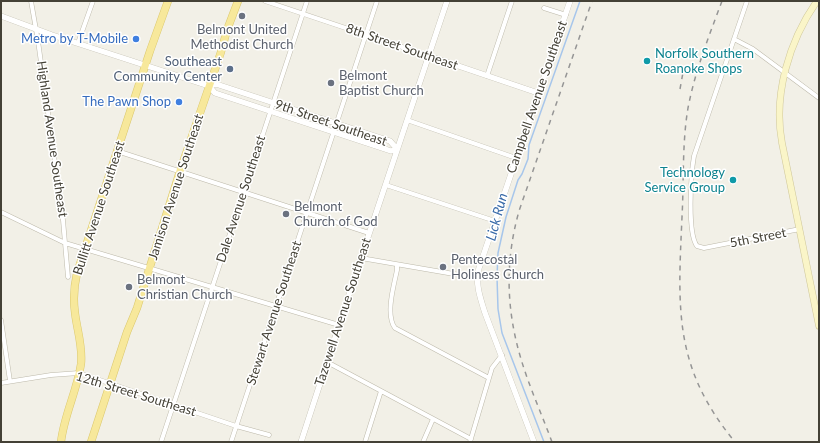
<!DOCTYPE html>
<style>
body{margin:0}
#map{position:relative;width:820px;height:443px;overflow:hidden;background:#f2f0e7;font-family:Lato,sans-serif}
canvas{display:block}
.frame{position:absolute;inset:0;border:2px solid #444136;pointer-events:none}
</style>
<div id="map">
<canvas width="820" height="443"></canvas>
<div class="frame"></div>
</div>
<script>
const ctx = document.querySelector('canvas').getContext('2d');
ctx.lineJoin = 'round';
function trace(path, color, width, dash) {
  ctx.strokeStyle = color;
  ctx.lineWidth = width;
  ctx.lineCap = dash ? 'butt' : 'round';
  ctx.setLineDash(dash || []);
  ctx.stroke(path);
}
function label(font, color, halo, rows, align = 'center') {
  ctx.font = font + ' Lato,sans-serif';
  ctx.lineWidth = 3;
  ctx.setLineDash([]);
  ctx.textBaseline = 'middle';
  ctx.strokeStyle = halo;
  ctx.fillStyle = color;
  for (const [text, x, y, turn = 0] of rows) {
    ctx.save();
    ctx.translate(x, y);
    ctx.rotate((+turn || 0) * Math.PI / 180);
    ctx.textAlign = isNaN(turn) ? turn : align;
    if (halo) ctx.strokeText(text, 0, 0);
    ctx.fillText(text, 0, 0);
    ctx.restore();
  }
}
trace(new Path2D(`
 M544,442l-42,-109 -4,-24 -1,-32 1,-24 8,-36 12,-37 4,-6 6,-15 1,-14 51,-144`), '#a7c6eb', 1.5);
const minor = new Path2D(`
 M31,1l7,40 25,179 5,57
 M265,1l164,55
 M747,1l-53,155c-3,17 -7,77 3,90l7,2 96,-19
 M544,8l22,7
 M734,39l19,10 66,49
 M78,43l15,-42
 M487,76l25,-75
 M407,120l109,38
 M117,151l252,82
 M386,185l109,36
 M1,212l64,31 274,82
 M361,258l116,20
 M397,265v5c-3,15 -12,45 -2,58l94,50
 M1,320l9,61
 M327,362l144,77
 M1,383l50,-8 28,-2 157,53 33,9
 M161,442l146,-441
 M231,442l146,-441
 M365,442l16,-51
 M423,442l10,-23
 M470,442l22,-74 10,-13`);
const tertiary = new Path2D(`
 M1,16l51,19 157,51 6,7 176,58 6,-2 -7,-8 -174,-57 -7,2
 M429,56l109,37
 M301,442l60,-184 86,-257
 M534,442l-49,-129c-5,-16 -10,-29 -6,-45l91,-267`);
const secondary = new Path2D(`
 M817,1c-28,40 -44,94 -35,142l37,183`);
const primary = new Path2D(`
 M61,442c3,-27 16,-51 20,-78 2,-17 -4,-34 -6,-51 -2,-14 -1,-27 2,-40l73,-222 18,-50
 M91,442l36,-110 10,-24 43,-137 41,-119 6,-22 11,-29`);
trace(minor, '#bdb9aa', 5);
trace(tertiary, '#bdb9aa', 6);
trace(secondary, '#cfc799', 7);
trace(primary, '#dac76c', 8);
trace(minor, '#fff', 4);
trace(tertiary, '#fff', 5.5);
trace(secondary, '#faf5c8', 6);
trace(primary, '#f7e89b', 7);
trace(new Path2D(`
 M722,1c-13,35 -27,70 -34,107 -6,35 -4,73 -6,109 -4,91 -9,150 53,225
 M680,89l4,-22
 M552,442c-10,-27 -23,-56 -31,-83 -15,-50 -16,-98 -2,-148l73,-210`), '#959595', 1.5, [5, 5]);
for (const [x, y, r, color] of [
 [242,16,4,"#6b7280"],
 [136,39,4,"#3f7fe0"],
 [647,61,4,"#0f9aa8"],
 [230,69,4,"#5c6f8a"],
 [331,83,4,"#6b7280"],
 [179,102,4,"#3f7fe0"],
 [733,180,4,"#0f9aa8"],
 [286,214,4,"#6b7280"],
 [443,267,4,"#6b7280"],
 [129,287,4,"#6b7280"]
]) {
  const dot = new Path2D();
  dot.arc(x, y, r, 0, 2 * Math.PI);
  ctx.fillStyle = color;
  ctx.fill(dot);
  trace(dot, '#fff', 1.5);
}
label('13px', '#5b616d', '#fff', [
 ["Belmont United",242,30,"center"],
 ["Methodist Church",242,45,"center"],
 ["Belmont",339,76],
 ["Baptist Church",339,91],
 ["Belmont",294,207],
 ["Church of God",294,222],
 ["Pentecostal",451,260],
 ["Holiness Church",451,275],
 ["Belmont",137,280],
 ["Christian Church",137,295]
], 'left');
label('13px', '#366cbe', '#fff', [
 ["Metro by T-Mobile",128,39],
 ["The Pawn Shop",171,102]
], 'right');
label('13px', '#444136', '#fff', [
 ["8th Street Southeast",402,47,19],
 ["Campbell Avenue Southeast",537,97,-71],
 ["9th Street Southeast",331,123,19],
 ["Highland Avenue Southeast",52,139,82],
 ["Jamison Avenue Southeast",176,187,-72],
 ["Dale Avenue Southeast",241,199,-72],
 ["Bullitt Avenue Southeast",99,208,-72],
 ["5th Street",758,238,-11],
 ["Tazewell Avenue Southeast",343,312,-72],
 ["Stewart Avenue Southeast",274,313,-72],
 ["12th Street Southeast",136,394,17]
]);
label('13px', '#0d838f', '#fff', [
 ["Norfolk Southern",655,54],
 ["Roanoke Shops",655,69],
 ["Technology",725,173,"right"],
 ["Service Group",725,188,"right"]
], 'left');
label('13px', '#4e5e75', '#fff', [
 ["Southeast",222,62],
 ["Community Center",222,77]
], 'right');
label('italic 14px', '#386aa8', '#fff', [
 ["Lick Run",497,217,-75]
]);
</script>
